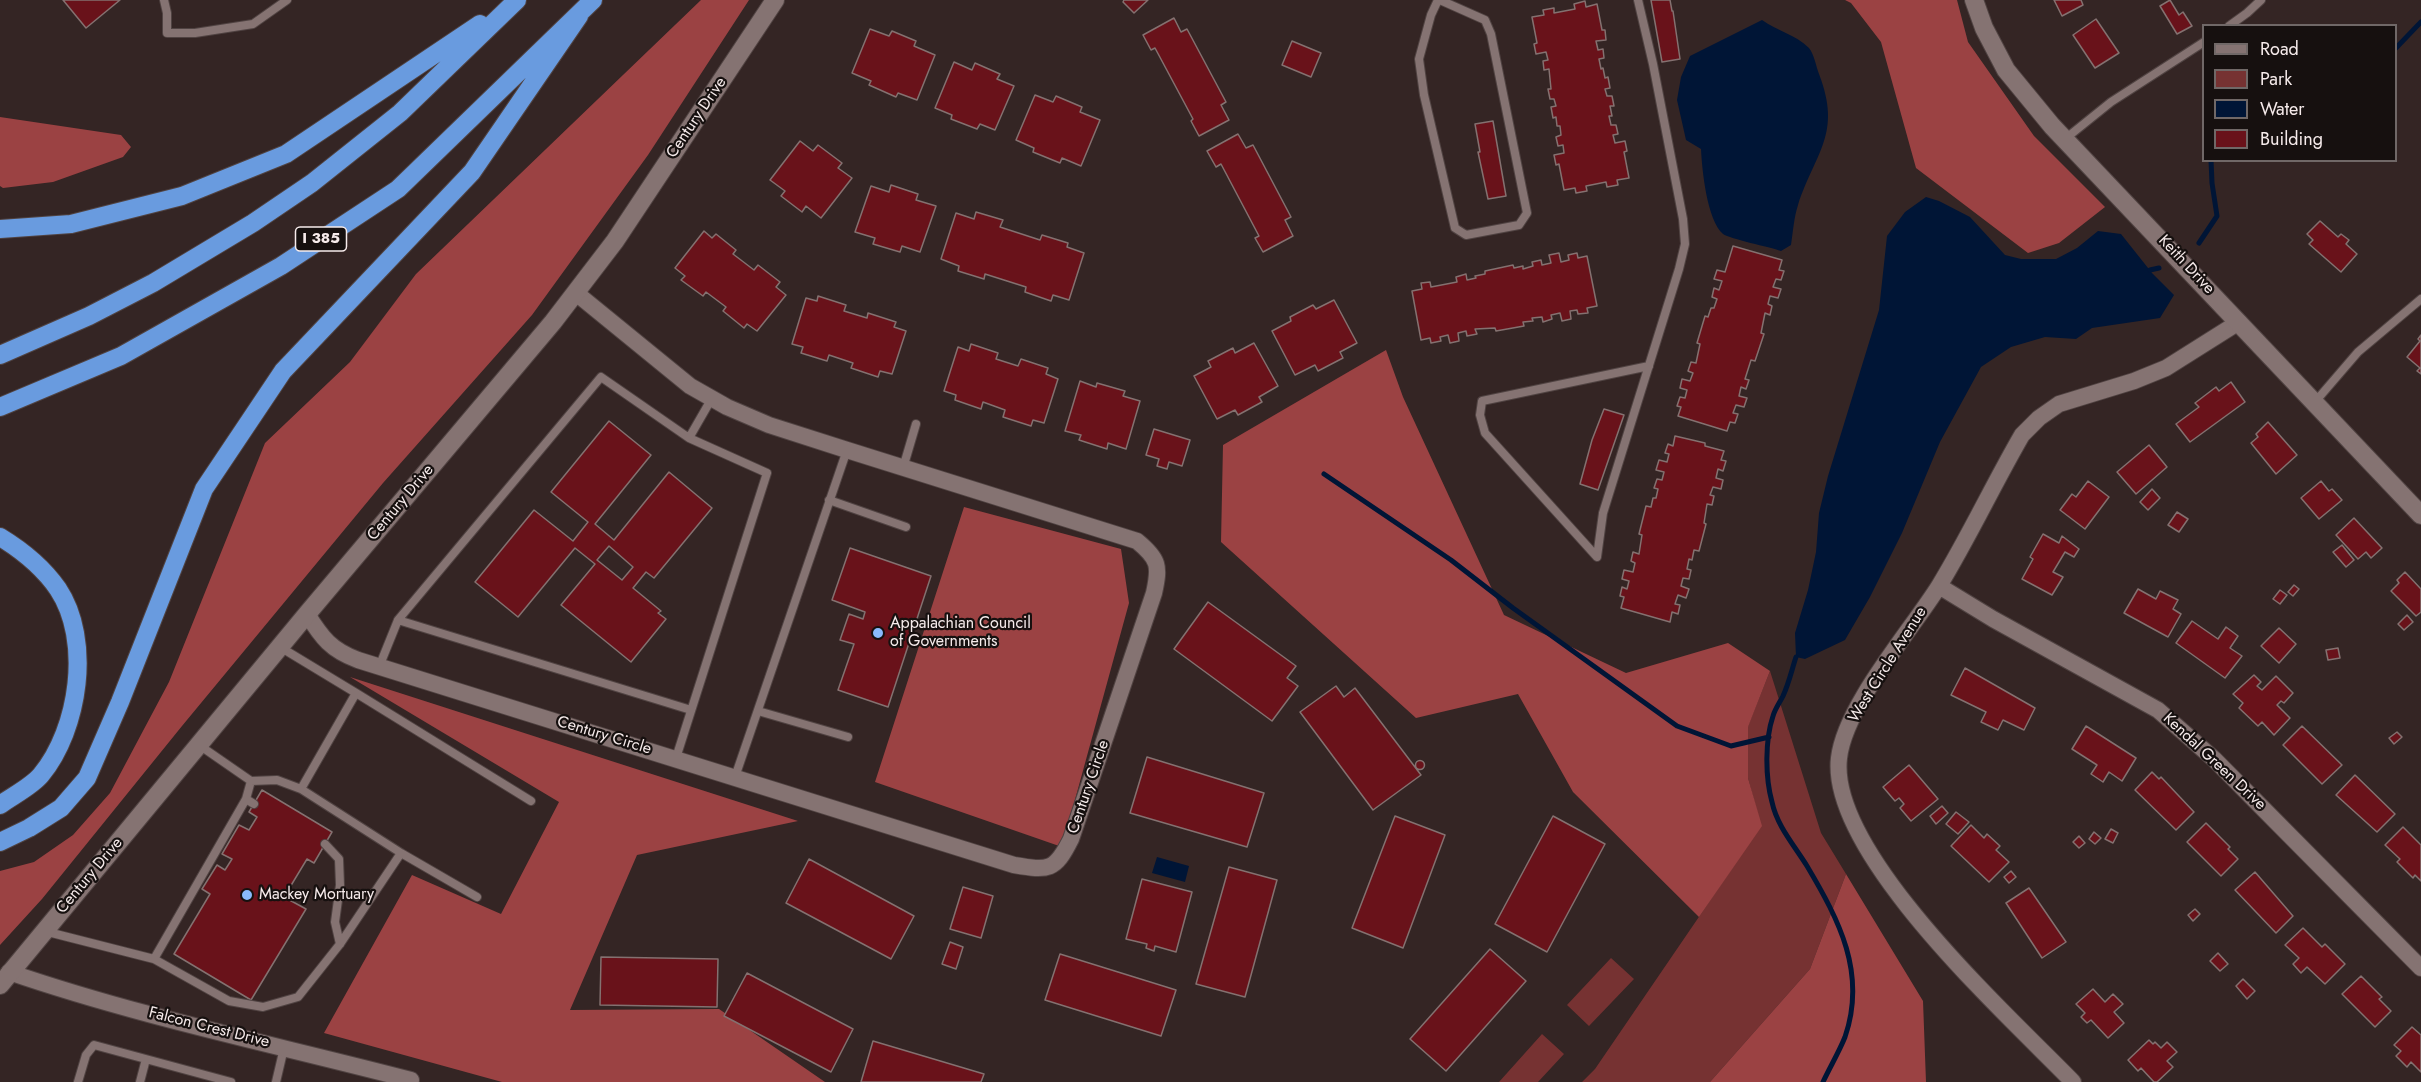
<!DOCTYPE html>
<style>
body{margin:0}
#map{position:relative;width:2421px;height:1082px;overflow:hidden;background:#342524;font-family:Jost,sans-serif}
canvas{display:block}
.legend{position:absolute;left:2202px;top:24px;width:195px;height:138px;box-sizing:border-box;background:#16100f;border:2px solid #706867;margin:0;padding:8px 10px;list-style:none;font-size:18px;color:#f6ebeb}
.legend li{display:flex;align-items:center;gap:12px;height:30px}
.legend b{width:30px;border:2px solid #706867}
</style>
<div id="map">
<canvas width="2421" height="1082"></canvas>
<ul class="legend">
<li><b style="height:8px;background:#857372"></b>Road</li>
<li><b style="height:16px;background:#763232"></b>Park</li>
<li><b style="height:16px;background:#001536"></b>Water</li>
<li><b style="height:16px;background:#69121a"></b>Building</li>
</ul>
</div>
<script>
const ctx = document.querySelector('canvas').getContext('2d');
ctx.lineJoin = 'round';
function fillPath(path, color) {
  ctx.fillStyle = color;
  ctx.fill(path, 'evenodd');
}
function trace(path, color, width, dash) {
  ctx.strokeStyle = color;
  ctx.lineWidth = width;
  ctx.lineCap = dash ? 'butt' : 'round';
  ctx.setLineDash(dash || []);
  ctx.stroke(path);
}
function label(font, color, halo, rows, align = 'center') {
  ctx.font = font + ' Jost,sans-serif';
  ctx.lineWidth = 4.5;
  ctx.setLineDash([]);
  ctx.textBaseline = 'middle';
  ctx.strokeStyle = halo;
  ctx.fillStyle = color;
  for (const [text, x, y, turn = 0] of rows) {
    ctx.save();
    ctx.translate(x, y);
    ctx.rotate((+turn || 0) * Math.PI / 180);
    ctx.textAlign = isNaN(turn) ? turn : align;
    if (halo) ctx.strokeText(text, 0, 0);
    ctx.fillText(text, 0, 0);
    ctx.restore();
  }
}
fillPath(new Path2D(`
 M1770,671l51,162 25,41 -36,95 -100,113h-128l13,-13 166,-243 -13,-48v-52z
 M1611,958l23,21 -45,47 -22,-21z
 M1542,1034l22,20 -26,28h-39z`), '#763232');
fillPath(new Path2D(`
 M701,0h48l-101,155 -116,160 -149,168 -201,243 -140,173 -42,46v-74l34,-9 39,-27 37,-42 59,-111 96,-239 85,-81 66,-88z
 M1845,0h112l11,42 66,94 71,71 -46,36 -31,10 -112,-85 -35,-126 -30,-39z
 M0,117l121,18 10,12 -8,10 -70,25 -50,6 -3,-2z
 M1386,350l17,47 101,218 122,58 102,-30 42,28 -22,56v51l14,48 -63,91 -126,-125 -55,-98 -102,24 -195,-176 2,-97z
 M964,507l157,42 8,54 -67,244 -187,-65z
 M350,677l448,144 -161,34 -67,155 149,-1 106,73h-323l-178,-49 88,-158 89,39 58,-112z
 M1846,874l77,127 3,81h-216l100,-113z`), '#9b4243');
fillPath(new Path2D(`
 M1762,20c15,11 33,14 47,28 5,6 7,18 10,26 23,60 -3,77 -21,131 -4,12 -5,27 -7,40l-10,6c-11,-4 -51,-12 -58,-17 -16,-14 -21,-64 -22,-85l-15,-9 -9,-40 4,-23 9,-21z
 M1926,197l13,4 31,16 35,38 16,4h35l21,-11 21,-17 23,3 31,39 22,22 -14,23 -68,10 -16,11 -31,-2 -34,10 -30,20 -41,75 -38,91 -32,64 -25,43 -40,19 -9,-2 -1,-24 13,-43 8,-38 3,-39 9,-37 51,-166 8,-74 18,-24z
 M1157,857l32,9 -4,16 -33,-9z`), '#001536');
trace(new Path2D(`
 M2396,48l25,-26
 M2199,243l18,-27 -5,-33 -1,-23
 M2150,270l9,-2
 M1324,474l127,86 62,48 164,118 54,20 38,-9
 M1796,657c-4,12 -7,26 -13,39 -3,6 -8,13 -10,20 -8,24 -8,61 -1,86 5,24 22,43 35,64 32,54 60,107 38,171 -6,15 -15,30 -22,45`), '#001536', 5);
const building = new Path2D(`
 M63,0h57l-34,28z
 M1124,0h24l-14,13 -11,-11z
 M1651,0h19l2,11h1l7,48 -18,3z
 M2054,0h27l2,5 -21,11z
 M2170,0l9,15 4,-3 9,14 -15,8 -17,-28z
 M1585,1l1,6 11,-3 5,26h3l1,10 -10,1 2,9 5,-1 1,9 -5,1 2,10 2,-1 2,10 3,-1 2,11 -5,1 2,7h5l2,10h-4l2,10h-3l2,9h5l2,9 -5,1 2,8 10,-2 2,10 -3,1 5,26 -12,2 1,5 -11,2 -1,-5 -20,4 1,5 -11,2 -1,-5 -11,2 -5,-26 -3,1 -2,-10 10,-2 -1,-8 -5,1 -2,-9 5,-2 -1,-9h-3l-1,-9 -3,1 -2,-11 5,-1 -2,-7h-4l-2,-10h3l-2,-20 -5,1 -1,-9 5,-1 -2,-8 -10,2 -2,-10 3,-1 -5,-26 12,-2 -1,-5 11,-2v5l21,-4 -1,-5z
 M1174,18l7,14 6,-3 39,73 -5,3 8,15 -30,16 -8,-15 2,-2 -38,-71 -4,2 -8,-15z
 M2096,19l23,34 -24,15 -22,-33z
 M870,29l19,7 3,-5 24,10 -2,5 21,9 -18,45 -19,-7 -2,4 -27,-12 2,-4 -19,-8z
 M1292,41l29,12 -10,24 -29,-12z
 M954,62l18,8 3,-7 25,11 -3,5 17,7 -19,44 -15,-6 -3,5 -26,-10 1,-4 -17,-7z
 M1035,95l18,7 3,-6 26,11 -2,5 20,8 -19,46 -19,-8 -2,5 -27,-11 1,-4 -18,-8z
 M1493,121l13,75 -18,3 -10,-47h2l-5,-28z
 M1238,134l8,14 7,-3 38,72 -6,3 8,16 -30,16 -8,-14 4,-2 -38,-72 -5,3 -9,-16z
 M800,141l13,10 5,-6 24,18 -4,5 14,10 -31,40 -15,-12 -4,6 -21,-16 4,-5 -15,-11z
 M891,185l27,9 -2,6 20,6 -16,46 -18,-6 -2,6 -27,-8 2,-6 -20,-6 16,-46 18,6z
 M976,212l27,8 -3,7 40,13 2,-5 26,8 -1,4 17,6 -15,47 -16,-5 -2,6 -26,-9 1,-5 -41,-13 -1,5 -26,-8 1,-5 -18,-7 15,-46 18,6z
 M2320,221l18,16 3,-3 8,6 -3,4 11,10 -16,18 -32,-28 4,-4 -6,-6z
 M704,231l8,7 4,-4 20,16 -3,4 21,16 4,-5 22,17 -4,5 10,8 -29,36 -10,-7 -3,4 -21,-17 3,-4 -20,-15 -3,4 -22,-16 4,-4 -10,-8z
 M1733,246l49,14 -3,10 5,1 -3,9 -5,-1 -3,8 8,2 -3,9 -8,-2 -2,8 4,2 -2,9 -5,-2 -4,20 3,1 -9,27 -4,-1 -6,19 4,1 -3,9 -5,-2 -2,9 8,2 -3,9 -8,-2 -3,8 5,1 -3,9 -5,-1 -3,9 -49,-15 3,-9 -4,-1 3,-9 5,1 2,-8 -7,-2 2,-9 8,2 3,-8 -5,-2 3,-9 5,1 4,-19 -3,-1 8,-27 3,1 3,-9h3l3,-9 -5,-2 2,-9 5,2 3,-9 -8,-2 3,-9 8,2z
 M1559,253l2,9 8,-2 -1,-5 9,-2 1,5 9,-2 10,50 -10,2 1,5 -10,1 -1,-4 -7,1 1,8 -9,2 -2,-8 -9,2 1,4 -9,3 -1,-5 -10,1 1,3 -10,1 1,4 -28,5 -1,-3 -20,1 2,5 -10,2 -1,-5 -8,2 1,8 -9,2 -2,-8 -8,2 1,4 -10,2 -1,-5 -9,2 -9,-49 10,-2 -1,-6 9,-1 1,5 26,-5 -1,-5 10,-3 1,6 9,-2 -1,-2 10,-2v-3l28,-6 1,3 9,-2v3l10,-3 -1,-4 9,-2 1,5 9,-2 -2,-8z
 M818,296l28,9 -2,6 23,7 1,-5 28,9 -2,5 12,4 -14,43 -12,-3 -2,6 -27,-9 2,-5 -24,-8 -2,6 -26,-8 2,-6 -11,-3 14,-46 11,3z
 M1334,300l23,43 -17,9 3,6 -25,13 -3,-6 -20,10 -23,-44 19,-10 -1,-4 23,-12 3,4z
 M2421,335v39l-4,-3 3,-3 -13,-11 13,-16 -2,-2z
 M1254,343l24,43 -19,11 3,5 -24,13 -3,-5 -18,9 -23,-43 17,-9 -3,-6 25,-13 2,5z
 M971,344l27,9 -2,6 22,7 3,-7 27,9 -2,6 12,5 -14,44 -11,-3 -2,6 -28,-9 2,-7 -22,-8 -2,7 -26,-9 1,-5 -12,-4 14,-44 11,4z
 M1080,381l16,6 1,-4 28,8 -2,5 17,5 -14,48 -18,-6 -1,6 -28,-9 2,-5 -16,-4z
 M2231,382l14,20 -55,40 -14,-18 23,-17 -4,-4 21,-16 3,4z
 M1604,409l20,6 -26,75 -18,-6 12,-44z
 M609,421l42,34 -56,69 19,16 55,-68 43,36 -58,70 -8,-6 -13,16 28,23 -3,2 8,6 -35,43 -70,-57 34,-41 -20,-16 -57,69 -43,-35 59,-72 39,31 15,-19 -37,-30zM609,546l24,21 -11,13 -25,-20z
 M2268,422l29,33 -21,19 -25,-31 7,-6 -2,-3z
 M1154,429l36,11 -8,26 -13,-4 -2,7 -10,-3 2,-7 -13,-4z
 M1675,436l30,7v3l19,5 -3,9 5,1 -3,10 -5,-2 -2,9 7,2 -2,9 -8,-2 -3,8 4,1 -2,9 -5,-1 -3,19 2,1 -7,27 -5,-1 -2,10 -3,-1 -2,10 4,1 -2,9 -6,-1 -2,8 8,3 -3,9 -8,-3 -3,9 5,1 -2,9 -6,-2 -2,10 -49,-14 3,-11 -4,-1 2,-9 5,2 2,-8 -7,-2 2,-9 9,2 2,-9 -4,-2 2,-9 6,2 3,-19 -3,-1 7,-28 5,1 2,-9h3l2,-9 -4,-1 3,-9 5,1 2,-8 -8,-2 3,-10 8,2 2,-8 -4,-1 3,-9 5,2z
 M2149,445l18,22 -31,27 -19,-22z
 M2088,481l21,16 -24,32 -25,-19 12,-16 4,3z
 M2321,481l8,10 3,-2 10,11 -23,19 -18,-21z
 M2152,489l8,9 -12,12 -8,-8z
 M2177,512l11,7 -9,13 -11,-7z
 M2354,518l28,30 -11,10 -5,-6 -8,7 -22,-24z
 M2043,534l16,9 3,-7 17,13 -5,8 -9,-5 -12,20 10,5 -11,18 -30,-16 11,-20 -3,-2z
 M2342,545l12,15 -8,7 -13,-15z
 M850,548l81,28 -43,131 -50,-17 16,-46 -14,-4 9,-26 14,5 2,-7 -33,-12z
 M2405,572l16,17v23l-5,4 -25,-25 8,-8 -2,-3z
 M2294,585l5,4 -6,7 -5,-4z
 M2138,589l18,10 4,-8 18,9 -5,9 8,5 -13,23 -44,-24z
 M2280,590l7,5 -7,9 -7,-5z
 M1208,602l88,64 -9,12 11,8 -26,35 -98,-72z
 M2407,615l6,7 -9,8 -6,-6z
 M2192,621l26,18 8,-12 12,9 -8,12 12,8 -17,22 -49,-35z
 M2279,628l17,16 -17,19 -18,-17z
 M2338,648l2,10 -12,2 -2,-10z
 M1965,668l70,40 -11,22 -21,-10 -5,10 -17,-8 5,-10 -35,-17z
 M2254,675l7,7 -4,4 5,4 14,-14 17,17 -9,10 -3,-2 -4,4 13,13 -16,17 -12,-13 -4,4 -19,-18 4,-5 -10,-9z
 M1336,686l8,11 11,-9 66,87 -48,35 -73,-98z
 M2086,726l50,32 -14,23 -13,-9 -6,10 -12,-8 6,-9 -25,-16z
 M2302,726l40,39 -20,19 -39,-39z
 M2397,732l5,5 -8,7 -5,-6z
 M1147,757l117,36 -17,54 -117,-34z
 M1415.5 765a4.5 4.5 0 1 1 9 0a4.5 4.5 0 1 1-9 0Z
 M1909,765l29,34 -27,22 -11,-13 4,-4 -5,-6 -4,3 -12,-14z
 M2152,772l7,7 2,-2 33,35 -18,18 -41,-40z
 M2355,775l40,39 -18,18 -41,-37z
 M262,790l70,42 -18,31 -7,-4 -23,38 22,12 -55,91 -77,-46 36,-60 -8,-5 15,-24 8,5 7,-11 -10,-5 17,-29 10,5 8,-13 -8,-5z
 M1942,806l6,7 -12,11 -6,-8z
 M1956,812l13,10 -11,12 -12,-10z
 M1395,816l50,19 -42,113 -51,-20z
 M1553,816l52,28 -58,108 -52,-28z
 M2206,823l24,24 -2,2 10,10 -17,17 -34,-34z
 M1971,825l13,13 3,-4 13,12 -4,4 13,12 -20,20 -38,-36z
 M2403,827l18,18v36l-6,-6 -2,3 -16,-16 3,-3 -15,-14z
 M2111,829l7,4 -5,10 -8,-4z
 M2094,832l7,6 -6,6 -6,-5z
 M2079,836l6,7 -6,5 -6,-6z
 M809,859l105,57 -23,43 -105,-56z
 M1229,867l48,13 -32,117 -49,-13z
 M2011,871l5,6 -7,6 -5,-6z
 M2255,872l38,44 -17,17 -41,-43z
 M1142,879l50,13 -16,60 -21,-6 -1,5 -8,-3 1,-4 -21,-5z
 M963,887l30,9 -12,42 -31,-9z
 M2029,888l37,54 -24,16 -36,-55z
 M2195,909l5,5 -7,7 -5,-6z
 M2303,928l19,19 3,-3 20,20 -20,20 -18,-17 -6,6 -8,-9 6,-6 -14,-13z
 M950,942l13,5 -7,22 -14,-5z
 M1490,949l36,32 -80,90 -36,-32z
 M2218,953l10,11 -8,7 -10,-10z
 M1060,954l116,36 -15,46 -116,-36z
 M601,957l117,2 -1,48 -117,-2z
 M747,973l106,56 -22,43 -107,-56z
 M2361,976l21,21 -3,2 12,12 -16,16 -33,-33z
 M2243,979l12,12 -8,8 -11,-13z
 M2093,989l12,13 8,-8 10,10 -9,8 10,11 -16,15 -17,-18 -4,3 -6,-6 4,-4 -9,-9z
 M2412,1027l9,8v37l-10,-10 -4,5 -11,-11 5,-5 -7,-6z
 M2149,1040l4,4 2,-2 6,6 6,-6 10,10 -10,9 6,6 -16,15h-3l-13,-14 -3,3 -10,-11z
 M873,1041l111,33 -3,8h-120z`);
fillPath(building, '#69121a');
trace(building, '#847170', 1.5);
const service = new Path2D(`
 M164,0l3,13v20h28l58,-9 34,-24
 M1438,0l-7,15 -12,44 5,36 31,133 11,7 53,-10 8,-12 -36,-179 -6,-14 -45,-20
 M1638,0l15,64 30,155 2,25 -6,25 -76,244 -6,44 -112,-124 -5,-18 2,-14 167,-35
 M2229,26l18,-13 14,-13
 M2065,139l46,-37 93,-60
 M2315,402l43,-50 63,-53
 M903,468l13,-44
 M829,500l77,27
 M398,620l203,-243 88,61
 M379,667l19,-47 293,90
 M356,693l175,108
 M758,711l90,26
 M676,758l91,-285 -78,-35 23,-40
 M735,777l112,-327
 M251,781l26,-1 24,9 55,-96 -76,-46
 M301,789l100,64 76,44
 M246,799l8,5
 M325,844l14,15 1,26 -5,37 5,22
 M44,931l110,28 92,-160 5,-18 -52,-36
 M154,959l75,42 34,6 35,-10 42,-53 61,-91
 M78,1082l8,-27 8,-10 137,37
 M140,1082l6,-23
 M276,1082l8,-34`);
const minor = new Path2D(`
 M1939,586l54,33 165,91 56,49 207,209
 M307,614c15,24 24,36 51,46l656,205c35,6 41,6 57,-26l83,-246c6,-27 5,-34 -17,-52l-290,-91 -78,-25 -42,-18 -37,-21 -114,-93
 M9,972c131,45 268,73 402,108
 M2073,1082c-64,-66 -245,-229 -234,-324 6,-52 71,-126 100,-172 30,-49 54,-101 83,-151l17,-17 20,-14 75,-23 32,-13 73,-46`);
const tertiary = new Path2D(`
 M1974,0l10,28 22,42 46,56 369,389
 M0,985l307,-371 246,-292 62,-81 160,-241`);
const motorway = new Path2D(`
 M0,229l71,-5 111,-28 104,-42 194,-130
 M0,355l89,-39 64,-33 100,-60 59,-40 88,-70 117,-113
 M0,407l121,-51 160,-90 117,-77 195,-189
 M0,537c23,14 42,29 58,52 34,51 21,140 -17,186 -10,12 -29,21 -41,30
 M0,842l29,-14 32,-20 26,-30 33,-76 84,-213 79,-118 189,-199 107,-156`);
trace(service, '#504342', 10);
trace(minor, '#504342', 18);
trace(tertiary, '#504342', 20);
trace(motorway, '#504342', 20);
trace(service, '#857372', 8);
trace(minor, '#857372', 16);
trace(tertiary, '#857372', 18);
trace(motorway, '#699bdf', 18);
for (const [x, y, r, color] of [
 [878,633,6,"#89bafc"],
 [247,895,6,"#89bafc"]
]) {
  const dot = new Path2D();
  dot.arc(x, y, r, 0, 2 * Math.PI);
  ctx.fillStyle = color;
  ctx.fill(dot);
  trace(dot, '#16100f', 2);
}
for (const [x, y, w] of [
 [321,239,51]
]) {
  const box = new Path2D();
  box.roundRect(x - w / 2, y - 12, w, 24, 4.5);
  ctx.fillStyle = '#16100f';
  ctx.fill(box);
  trace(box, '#f6ebeb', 1.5);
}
label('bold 15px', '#f6ebeb', null, [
 ["I 385",321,239]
]);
label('16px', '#f6ebeb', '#16100f', [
 ["Century Drive",697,118,-56],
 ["Keith Drive",2186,265,47],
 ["Century Drive",401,503,-50],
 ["West Circle Avenue",1888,665,-58],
 ["Century Circle",604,736,17],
 ["Kendal Green Drive",2214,762,43],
 ["Century Circle",1089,787,-71],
 ["Century Drive",90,876,-50],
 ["Falcon Crest Drive",209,1028,14]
]);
label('16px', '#f6ebeb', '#16100f', [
 ["Appalachian Council",890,624],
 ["of Governments",890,642],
 ["Mackey Mortuary",259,895]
], 'left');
</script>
